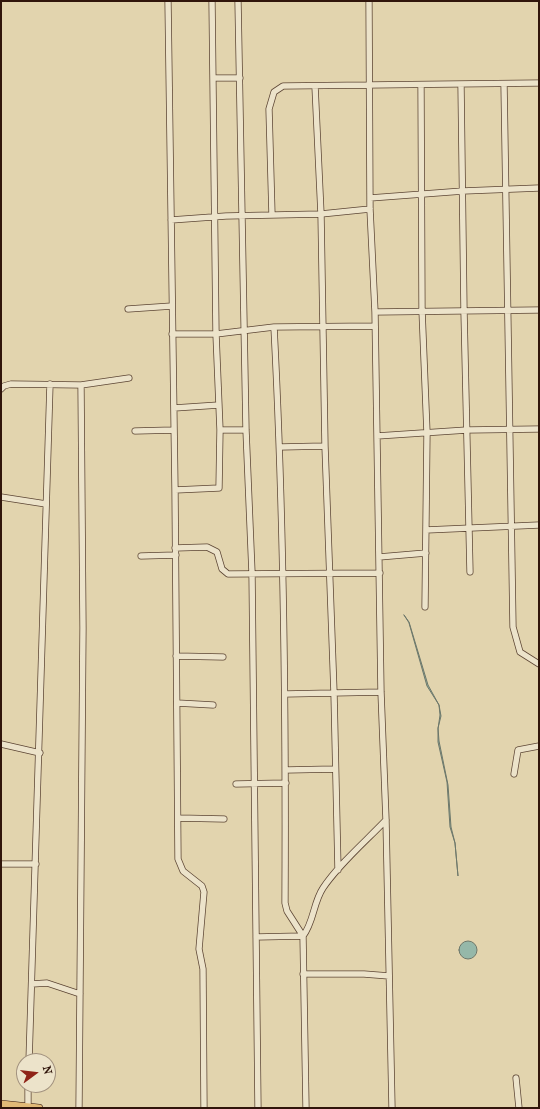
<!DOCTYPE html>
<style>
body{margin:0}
#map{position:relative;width:540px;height:1109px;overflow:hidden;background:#e2d4ae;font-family:"IM FELL French Canon",serif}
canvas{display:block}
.frame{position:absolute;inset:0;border:2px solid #30150b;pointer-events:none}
.north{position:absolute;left:16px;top:1053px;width:40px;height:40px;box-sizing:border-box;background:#ece3ca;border:1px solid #a1917e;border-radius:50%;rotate:75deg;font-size:11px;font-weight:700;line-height:16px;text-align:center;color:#30150b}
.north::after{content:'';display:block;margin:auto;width:14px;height:18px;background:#8f2418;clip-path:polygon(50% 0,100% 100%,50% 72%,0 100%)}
</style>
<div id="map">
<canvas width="540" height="1109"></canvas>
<div class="frame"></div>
<div class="north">N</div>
</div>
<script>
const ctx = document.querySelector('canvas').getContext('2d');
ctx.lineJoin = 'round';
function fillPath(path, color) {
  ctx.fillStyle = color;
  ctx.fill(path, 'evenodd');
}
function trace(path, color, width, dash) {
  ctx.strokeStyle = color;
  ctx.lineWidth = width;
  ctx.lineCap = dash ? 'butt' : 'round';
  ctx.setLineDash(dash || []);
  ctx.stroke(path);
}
const water = new Path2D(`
 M404,615l5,7 19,63 11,20 2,11 -3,12 1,13 9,44 3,42 4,16 3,33 -3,-33 -5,-16 -3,-45 -9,-40v-13l2,-14 -1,-10 -12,-19 -18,-63z
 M459 950a9 9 0 1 1 18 0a9 9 0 1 1-18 0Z`);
fillPath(water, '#95b8a9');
trace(water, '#6d776a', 1);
const minor = new Path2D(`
 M168,1l7,489 44,-2 1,-58
 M212,1l4,333 4,96h26
 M238,1l8,429 6,143 6,535
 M369,1l1,208 5,103 6,380 5,128 6,288
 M214,78h26
 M504,84l9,543 7,25 19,12
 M421,85l1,225 5,123 -2,174
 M461,85l3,226 6,261
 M315,86l6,128 4,232 9,247 4,177
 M370,198l93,-7 76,-3
 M272,215l-3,-106 5,-17 9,-6 256,-3
 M171,220l55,-4 95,-2 49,-5
 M128,309l44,-3
 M375,312l164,-2
 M274,327c10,192 12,384 11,576l2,8 16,25 3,172
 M172,334h44l58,-7 101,-1
 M1,389l3,-3 7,-2 70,1 48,-7
 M174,408l45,-3
 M135,431l39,-1
 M377,436l90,-6 72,-1
 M280,447l45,-1
 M175,490l3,369 5,12 19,15 2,6 -5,57 4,20 1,139
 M1,497l45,7
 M426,530l113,-5
 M175,548l32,-1 10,5 5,17 6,5 152,-1
 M141,556l35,-1
 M379,557l47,-4
 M176,656l47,1
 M285,694l96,-2
 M177,703l36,2
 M1,744l39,9
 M286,770l49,-1
 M514,774l4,-24 21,-4
 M236,784l50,-1
 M178,818l46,1
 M1,864h35
 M303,936c11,-14 10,-33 20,-48 16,-24 43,-47 63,-68
 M256,937l47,-1
 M303,974h61l25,2
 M32,984l15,-1 33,11
 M29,1061l21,-677
 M516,1078l3,30
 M28,1107v-22
 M79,1108l4,-480 -2,-243`);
const major = new Path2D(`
 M1,1104l38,4`);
trace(minor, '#5c4534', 7);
trace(major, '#30150b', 8);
trace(minor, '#ece3ca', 5.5);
trace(major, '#e1ba77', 7);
</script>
